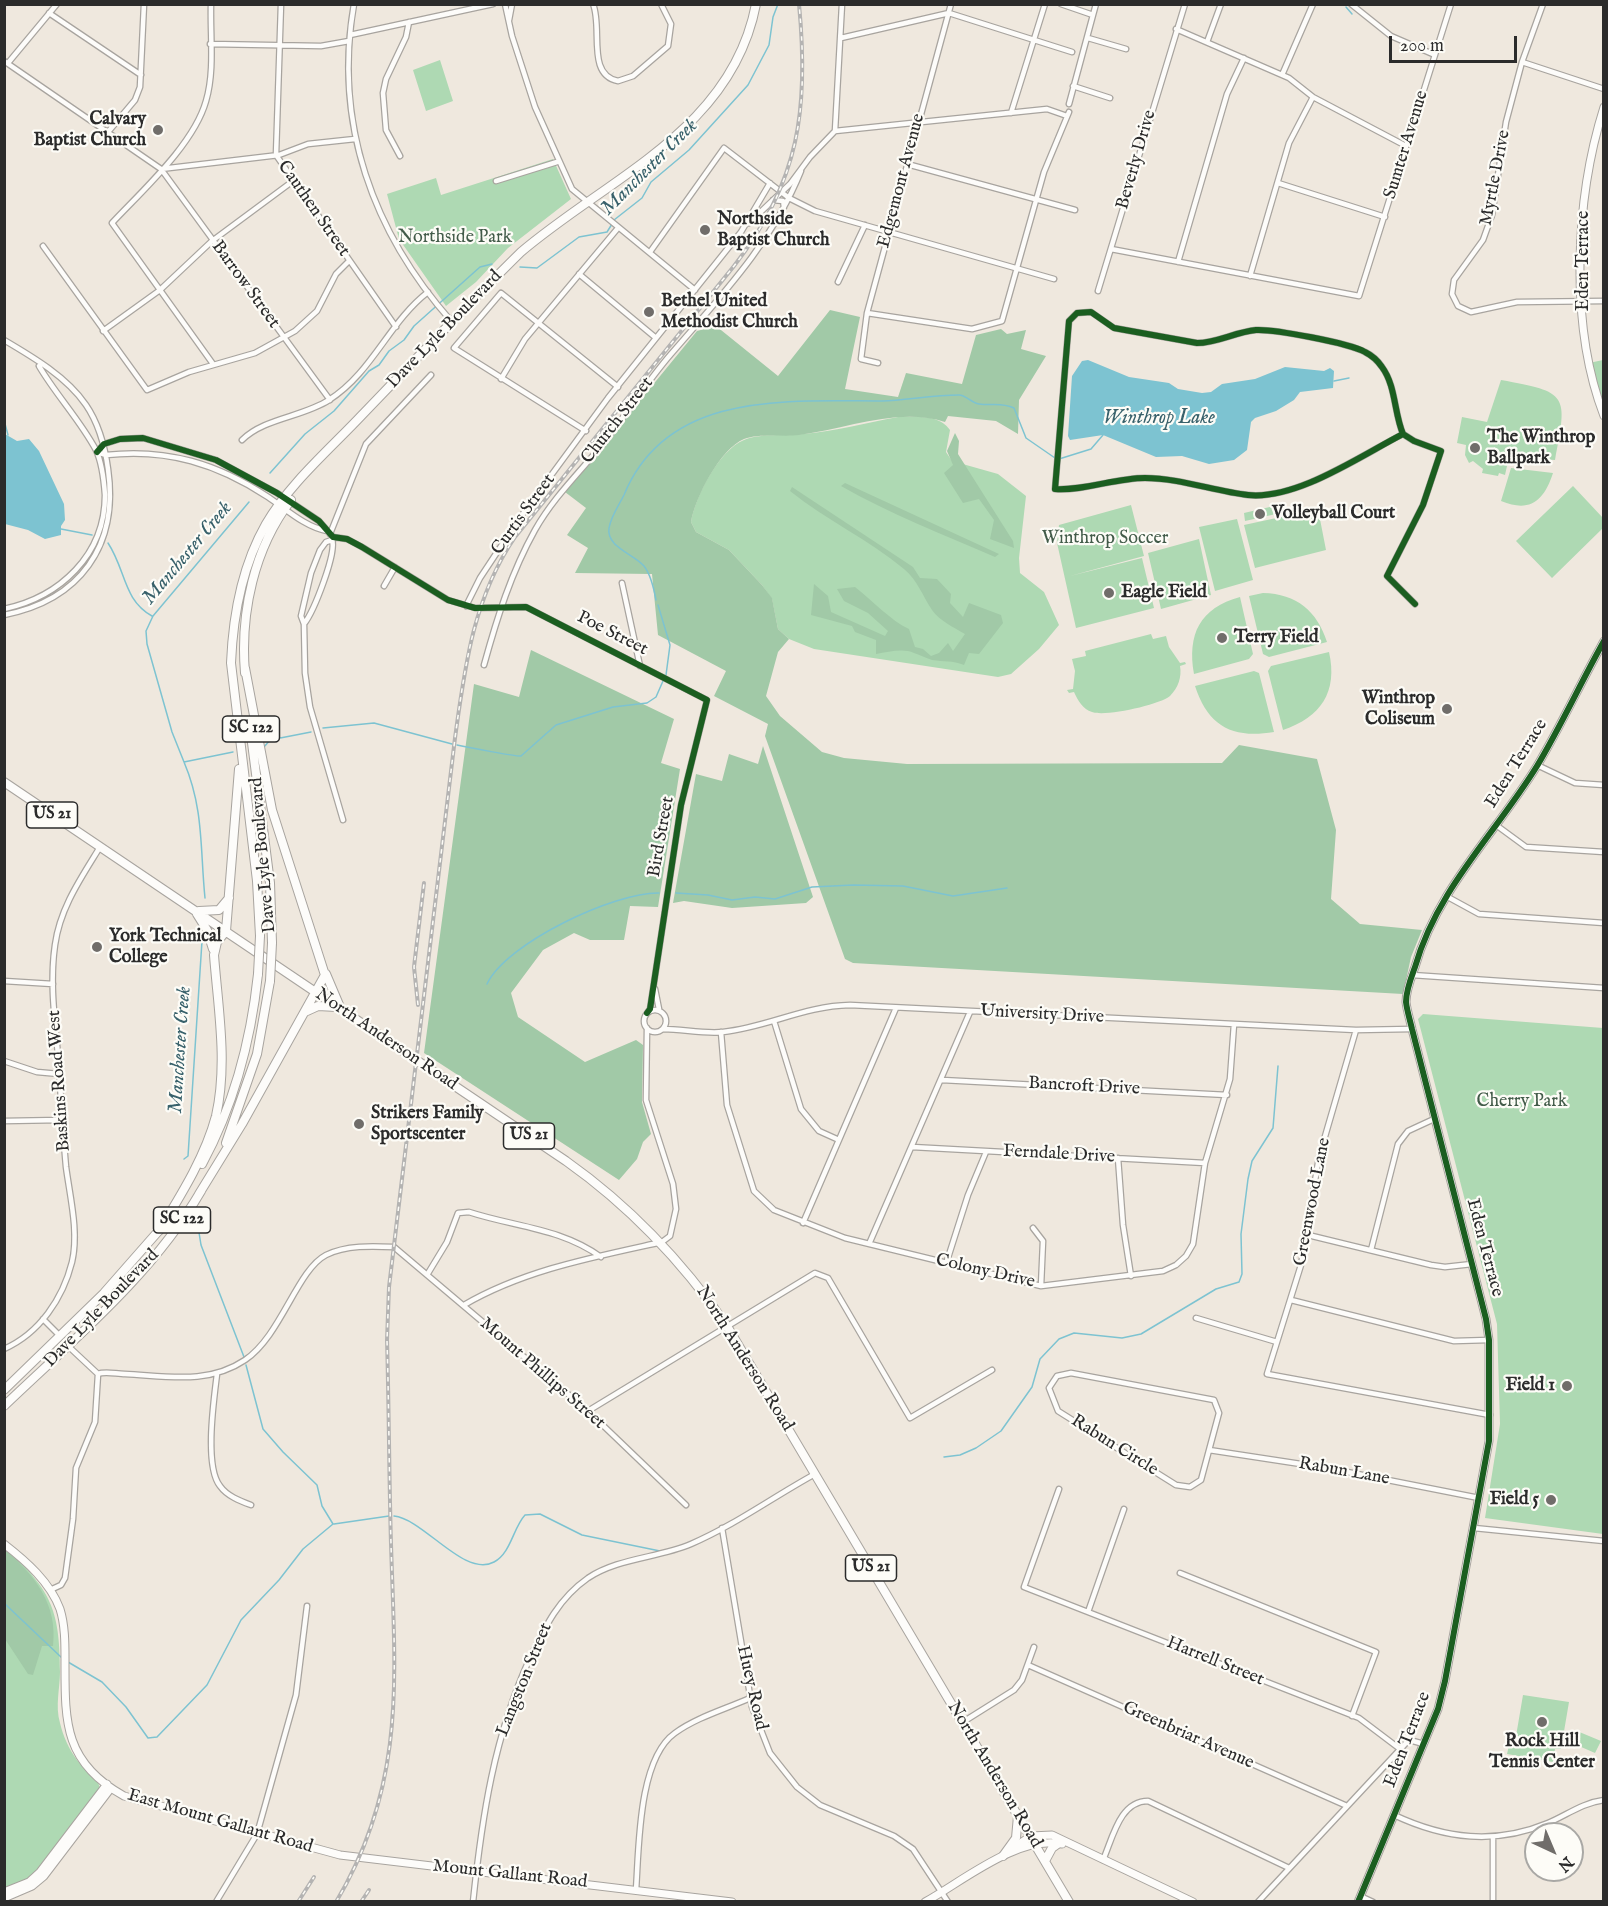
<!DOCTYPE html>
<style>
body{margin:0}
#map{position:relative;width:1608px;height:1906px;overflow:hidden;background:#efe8de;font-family:"IM FELL English",serif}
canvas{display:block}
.frame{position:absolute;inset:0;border:6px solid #2b2b2b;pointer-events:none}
.north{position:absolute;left:1524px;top:1822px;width:60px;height:60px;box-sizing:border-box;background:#fdfcf7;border:2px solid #a9a8a5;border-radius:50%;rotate:136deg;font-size:16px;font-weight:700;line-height:24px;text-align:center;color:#2b2b2b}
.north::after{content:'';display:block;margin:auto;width:21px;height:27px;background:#706d6a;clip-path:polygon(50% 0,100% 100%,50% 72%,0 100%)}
.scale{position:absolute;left:1389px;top:36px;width:128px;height:27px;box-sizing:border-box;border:3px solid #2b2b2b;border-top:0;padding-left:8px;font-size:18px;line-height:21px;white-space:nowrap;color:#2b2b2b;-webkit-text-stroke:4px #fdfcf7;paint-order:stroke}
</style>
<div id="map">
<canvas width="1608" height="1906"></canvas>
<div class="frame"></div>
<div class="north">N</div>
<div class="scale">200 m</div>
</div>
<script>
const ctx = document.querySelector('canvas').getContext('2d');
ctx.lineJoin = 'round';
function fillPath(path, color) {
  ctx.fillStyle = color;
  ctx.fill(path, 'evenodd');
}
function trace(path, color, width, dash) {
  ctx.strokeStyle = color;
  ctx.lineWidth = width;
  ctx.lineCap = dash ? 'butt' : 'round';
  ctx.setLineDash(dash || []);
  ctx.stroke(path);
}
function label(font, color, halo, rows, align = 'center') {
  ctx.font = font + ' "IM FELL English",serif';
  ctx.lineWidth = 4.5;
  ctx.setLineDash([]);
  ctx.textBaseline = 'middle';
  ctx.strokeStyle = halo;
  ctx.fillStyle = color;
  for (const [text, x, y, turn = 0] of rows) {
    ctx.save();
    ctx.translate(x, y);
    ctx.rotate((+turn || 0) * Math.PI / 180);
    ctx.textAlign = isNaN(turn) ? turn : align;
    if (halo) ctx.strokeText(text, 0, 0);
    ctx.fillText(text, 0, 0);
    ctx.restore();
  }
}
fillPath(new Path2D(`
 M440,60l13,41 -27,10 -13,-41z
 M553,159l18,40 -63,49 -32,34 -30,24 -47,-67 -12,-45 49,-16 5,17z
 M1603,360v55l-14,-52z
 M1501,380c67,12 67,14 54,80l-46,-3 -4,18 -6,-2 -1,3 -16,-3 1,-4 -10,-8 -4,2 -4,-8 1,-10 -9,-2 5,-26 25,5z
 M898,417c18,0 41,-3 52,13l-4,22 6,9 46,13 28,22 -7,62 1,15 24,19 15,33 -20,24 -28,25 -13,3 -184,-28 -25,-10 -11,-10 -6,-30 -10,-14 -33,-35 -33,-18 -5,-10c4,-25 28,-72 53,-82 16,-7 41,-4 59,-6 32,-3 63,-11 95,-17z
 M1511,468l42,5c-9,28 -23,40 -52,28z
 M1573,486l30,32v10l-51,50 -36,-37z
 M1131,505l13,51 -74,20 72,-18 12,50 -78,20 -19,-85 2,-18z
 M1274,506l2,8 -31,7 -1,-8z
 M1318,509l8,41 -71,18 -11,-43z
 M1237,519l16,61 -38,11 -16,-64z
 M1199,539l12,56 -50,14 -13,-56z
 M1263,593c34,1 54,18 64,49l-58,15 -6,-3 -14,-58z
 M1240,597l13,57 -4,5 -55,15c-7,-40 6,-66 46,-77z
 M1151,634l2,5 13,-3 3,11 11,16 5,-1 1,2 -6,2c2,11 -2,22 -10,30 -11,9 -65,21 -78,16 -9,-3 -14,-11 -18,-20l-5,1 -2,-3 6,-1 2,-18 -3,-12 14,-3 -1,-5z
 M1329,652c9,40 -8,65 -46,78l-15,-59 3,-5z
 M1254,671l5,2 15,59c-42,7 -66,-6 -79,-46z
 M1423,1014l180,14v506l-118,-16 15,-94 -3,-100 -79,-305z
 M4,1546c46,44 56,61 56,126 0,16 -5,34 0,51 3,13 9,26 17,37 7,9 21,18 23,28l-53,74 -19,18 -24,10z
 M1523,1695l46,7 -8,47h-6l-2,13 -46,-8 3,-13 5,1z
 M1577,1731l24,10 -6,12 -23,-10z`), '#aed9b3');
fillPath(new Path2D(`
 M830,310l30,7 -15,72 53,8 8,-24 56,11 14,-49 25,-6 6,5 19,-4 -5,19 25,7 -27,44 -1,34 -22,-13 -48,-5 -3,6c-47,-15 -98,7 -146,13 -16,2 -39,-2 -55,4 -24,10 -49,59 -53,83l5,10 33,18 33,35 10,13 6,31 11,10 -11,13 -12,44 14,20 42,36 22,6 63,6 315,-1 17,-18 78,14 19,71 -5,69 29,25 62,6 -11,27 -8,37 -550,-31 -8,-4 -80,-223 3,-12 -54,-28 12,-25 -68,-36 -6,-61 -77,-1 13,-25 -21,-13 19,-27 -21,-16 132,-161 19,-5 62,50z
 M955,433l4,8 -1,13 55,87 1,7 -24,-9 4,-19 -15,-21 -16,4 -19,-30 9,-8 -6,-14z
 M845,483l154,71 -4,3c-51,-22 -105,-43 -154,-71z
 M792,487l121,80 7,11 17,1 14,15 -1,9 13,14 6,-14 32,12 2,8 -24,31 -10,-1 -5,12c-12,-5 -20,-3 -32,-5 -7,-2 -11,-5 -18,-7 -11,-5 -25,-1 -38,1v-14l-21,-8 -3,-6 -41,-11 3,-31 14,12 3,16 54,24 3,-5 -20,-18 -24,-12 -7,-12 18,-2c17,13 36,34 54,42l6,18 8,2 8,7 8,-3 9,-10 5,8 12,-17c-12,-7 -25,-13 -33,-24 -10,-15 -14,-29 -28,-41 -36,-30 -78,-49 -114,-78z
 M531,650l143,69 -13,44 19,6 -22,138 -28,-1 -6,34h-34l-16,-7 -31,17 -32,43 7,24 67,45 51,-22 7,5 -1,57 9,32 -8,8 -6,17 -18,21 -195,-127 50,-369 45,13z
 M763,746l50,151 -7,6 -74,5 -48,-7 -11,2 23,-129 26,7 7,-27 29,10z
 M5,1550c30,25 53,55 48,96h-11l-9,29 -5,-1 -23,-35z`), '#a1c9a7');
fillPath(new Path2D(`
 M1088,360l41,17 40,6 9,6 24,4 9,-1 11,-8 33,-5 30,-12 39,4 6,-3 4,3 -1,17 -33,4 -6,8 -18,11 -21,7 -4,4 -4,28 -13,10 -25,4 -27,-8 -26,1 -53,-22 -33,5 -2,-4 4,-60 10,-15z
 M5,434l12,7 12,-2 10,12 25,53 1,16 -4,6v9l-16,4 -17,-9 -23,-6z`), '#7dc3d1');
trace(new Path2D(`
 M1346,7l6,7
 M614,220l28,-22 9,-16 38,-32 59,-65 21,-40 4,-28 5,-13
 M520,267l17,1 42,-31 28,-5 5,-8
 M1334,381l15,-3
 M4,420l4,15
 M1059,459l32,-10 12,-14
 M270,473l35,-39 29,-23 35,-40 10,-6 10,-14 15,-11 10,-14 66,-59 12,-3
 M61,529l31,6
 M108,543c18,27 15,57 44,73
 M656,600c-2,-11 -5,-25 -12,-34 -10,-12 -38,-19 -35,-38 2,-12 10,-23 15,-33 43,-105 164,-94 258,-94 25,-1 51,-6 77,-6 7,0 12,8 20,9 13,2 22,-2 35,4l12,30 29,20
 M658,605l12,40 -4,30
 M323,728l51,-5 78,21
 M457,745c9,2 61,12 64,11l35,-31 57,-18 34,-4 9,-6 7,-16
 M264,747l6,-7 41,-8
 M184,762l-12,-30 -25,-88 -1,-13 7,-15 96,-114
 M676,893l32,2 24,5 23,-3 20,2 37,-12 41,-2 50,1 50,10 54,-8
 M205,898c-5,-49 -1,-89 -21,-136l49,-10
 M487,984c19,-41 128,-92 172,-91
 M184,1159l4,-3 14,-215
 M197,1220l4,25 43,112
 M246,1365l17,64 20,23 34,33 5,21 11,18
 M944,1457l16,-2 16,-7 25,-17 31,-44 8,-28 19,-20 15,-6 48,5 19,-4 75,-45 23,-7 3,-8 -1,-40 7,-55 4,-18 21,-33 5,-62
 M394,1516c30,3 70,62 100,46 17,-9 19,-34 31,-47l15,-1 42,21 78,16
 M334,1524l55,-8
 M4,1603l58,55
 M68,1662l34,20 24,25 22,31 9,-1 50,-52 34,-65 38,-40 24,-31 30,-25`), '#7dc3d1', 1.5);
const street = new Path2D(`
 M211,4c-1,31 4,67 -5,97 -12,43 -63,89 -94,122l101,141
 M281,4l-5,151 120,172
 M354,4c-21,119 19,229 98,318
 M505,4l7,32 23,71 37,82 123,101
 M593,4c10,24 -7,71 25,77l15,-5 35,-30 3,-22 -10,-20
 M1061,4l32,11 3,-11
 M1351,4l40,32 44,19
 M1543,4l-21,58 -16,60 -14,93 -9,25 -29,40 -2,14 6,12 13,6 46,-10 87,-1
 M49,13l92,62
 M509,20l3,-16
 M1176,29l113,49 24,19 93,49
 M350,35l143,-31
 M841,38l108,-25 123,39
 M1088,38l38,11
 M1207,42l14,-38
 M210,44l111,2 28,-5
 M4,61l157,108 169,231
 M1522,62l82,27
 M8,63l49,-59
 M1282,75l31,-71
 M1073,86l37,12
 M1069,104l24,-89
 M1011,113l34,-109
 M835,131l212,-22 20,7
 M108,132l27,-32 5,-13 4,-83
 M400,156l-14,-26 -3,-37 3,-14 20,-42 3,-15
 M907,164l168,46
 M161,169l118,-14 29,-11 47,-5
 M496,181l61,-19
 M1278,183l107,34
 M773,200l10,1 1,6
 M749,223l41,-39 20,-27 25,-26 7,-127
 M43,246l104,144 42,-18 66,-19 40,-22 22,-20 19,-37 13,-13
 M1111,249l248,47 92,-292
 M650,252l74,-104 65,50 26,13 239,68
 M1178,262l49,-168 17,-36
 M579,274l77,64
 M1250,276l39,-133 24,-46
 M838,282l27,-57
 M1098,291l87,-287
 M867,313l105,16 30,-8 42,-149 25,-60
 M103,331l57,-41 52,-49 81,-60
 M4,340c29,17 63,37 82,65 13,19 19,42 22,64 11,77 -28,131 -104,146
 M878,363l-17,-4 6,-46 84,-309
 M501,379l24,-40 93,-111
 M586,431l-132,-83 47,-55 117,94
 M1403,434c-43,22 -106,66 -155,61 -34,-4 -69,-17 -103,-17 -30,0 -61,13 -90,11l14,-168 8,-8 14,-1 23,16 83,15c20,0 38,-11 59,-13 18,-1 93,13 109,22 6,3 13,9 17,15 14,19 12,46 21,67l11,7 27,10 -18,54 -36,71 28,28
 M242,440c22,-22 61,-23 87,-40 43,-27 60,-78 99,-108
 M97,452l7,-8 16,-5 23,-1 73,22 61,33 42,28 14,16 14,2 15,8 86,53 27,8 51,-1 181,93 -26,105 -31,204 -3,4
 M97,452l9,3c61,-7 112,9 162,42 18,12 37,30 59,34
 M330,534l36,-90 65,-69
 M332,540l-6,2 -6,8 -9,23 -10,43 3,8 1,49 5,34 33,113
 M622,583l18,83
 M384,586l11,-19
 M466,606l14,-28 39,-59 89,-121 133,-166 29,-49
 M4,609c56,-12 101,-54 101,-114 -1,-14 -3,-32 -9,-45 -16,-30 -40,-55 -57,-84
 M304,624c10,-13 33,-71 28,-85
 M484,665c13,-47 27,-92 51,-135 18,-32 44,-57 67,-85 24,-30 44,-62 69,-91 50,-58 101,-111 130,-183
 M1537,765l38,18 29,2
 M1496,825l30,22 78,5
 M1446,896l33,18 125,9
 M1412,975l192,13
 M4,981l49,3
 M655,989l4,20
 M644 1021a11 11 0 1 1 22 0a11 11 0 1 1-22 0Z
 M774,1021l27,88 18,22 20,9
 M663,1029c20,0 40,5 60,3 45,-5 81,-26 127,-27l506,25 56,-1
 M1356,1030l-37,127 -18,108 -34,109 223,41
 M721,1032l6,73 27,86 20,19 71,28 196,48 122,-15 13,-6 10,-9 7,-12 12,-81 25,-84 4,-55
 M4,1061l33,11 22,2
 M942,1080l285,15
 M4,1121l57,-1
 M912,1147l293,16
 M1118,1158l5,67 8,51
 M803,1223l93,-215
 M1033,1228l10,13 -2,45
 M1308,1235l123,30 14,2 27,-3
 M869,1244l101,-232
 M1371,1250l27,-106 10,-13 26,-12
 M946,1264l22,-69 18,-43
 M427,1275l20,-33 11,-29 11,-1c46,15 92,16 132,45
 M1291,1300l163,41 35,-1
 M464,1305c60,-35 130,-48 198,-63l8,-6 6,-27 -3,-25 -27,-84 1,-72
 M1196,1318l81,24
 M43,1319l17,17
 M67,1345l31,29
 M4,1349c36,-16 59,-51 68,-87 7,-30 -2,-65 -6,-95 -3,-33 -5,-66 -7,-100 -3,-40 -10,-81 -4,-122 5,-37 26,-67 45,-98
 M1071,1373l143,27 5,13 -18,67 -11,7 -14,-2 -118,-74 -9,-23 8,-12z
 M98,1374c7,-3 18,0 27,0 42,2 83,11 120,-14 36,-24 52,-90 81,-105 20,-10 46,-9 68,-8l194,164 98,94
 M217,1374c-3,25 -13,92 3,112 7,10 20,15 31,19
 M588,1411l227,-138 13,5 82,140 82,-48
 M1209,1450l118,18 152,30
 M1059,1489l-35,98 335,131 41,31
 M722,1528l30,179 18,46 27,34 23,18 74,31 19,13 35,53
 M1474,1528l130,13
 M1180,1573l196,79 -24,64
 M50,1590l11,-5 4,-7 8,-59 3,-51 19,-46 3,-48
 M1088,1612l36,-103
 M1028,1665l319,141
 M963,1722l51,-32 8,-10 12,-33
 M1394,1815c51,24 101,30 154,8 19,-8 34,-20 56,-23
 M1493,1838v64
 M1103,1860c10,-23 17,-59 45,-59l141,67
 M636,1890c3,-42 2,-131 39,-157 22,-16 51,-24 75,-35
 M1360,1896l13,6
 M216,1902l41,-68 39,-139 11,-89
 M473,1902c9,-85 21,-166 57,-244 15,-31 28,-59 58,-80 30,-20 70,-20 103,-34 44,-19 82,-47 124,-70
 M1258,1902l148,-159 7,-2 11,3`);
const secondary = new Path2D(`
 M1604,107c-29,92 -35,218 0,309
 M4,1544c22,17 46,38 56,65 5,16 5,34 5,50 0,62 -2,103 59,137l216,59 392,47
 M1009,1851l22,-15 21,-1 141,67
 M4,1892l25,-10 11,-10 67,-88
 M4,1898l28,-12 12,-10 67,-88
 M925,1902c38,-21 93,-67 137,-58
 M1358,1902l80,-193 7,-28 44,-240v-101l-3,-21 -74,-290c-2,-9 -5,-18 -6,-27 0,-12 5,-24 9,-35 22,-78 81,-134 122,-201 24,-40 44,-84 67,-125`);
const primary = new Path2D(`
 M245,673c-5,-60 9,-125 46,-173
 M251,735l19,148 2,60
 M4,782l562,379c65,46 116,100 161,165l342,576
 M199,911l20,-1 10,-12
 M197,914l10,16 6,19
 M260,936l-3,-55 -26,-218c2,-48 11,-97 35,-139 23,-40 65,-76 96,-109 53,-55 105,-110 159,-163 88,-75 211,-122 235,-248
 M326,974l14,33
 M307,1011l11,-5 18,1
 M226,1143l31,-89 13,-73
 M202,1164c32,-59 49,-124 56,-190
 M199,1194l43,-70 83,-149 -53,-165 -27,-142
 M159,1231c22,-36 46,-74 57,-115 12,-53 2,-108 -2,-161l3,-13 9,-11 13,-162
 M4,1390l100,-97 58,-66
 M4,1406c70,-67 148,-131 197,-215
 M1003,1856l13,-18 2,-22
 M1045,1861l7,-13 7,-5`);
trace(street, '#a8a49f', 7);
trace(secondary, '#a8a49f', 9);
trace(primary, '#a8a49f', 10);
trace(street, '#fdfcfa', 4.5);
trace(secondary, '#fdfcfa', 7);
trace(primary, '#fdfcfa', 8);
const rail = new Path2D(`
 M418,1005l-4,-38 10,-84
 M298,1902l16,-25
 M336,1902c71,-119 59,-226 55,-358 -2,-68 -2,-136 -4,-204l2,-53 66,-549c10,-72 18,-139 60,-201l219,-271c66,-85 75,-158 65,-262
 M361,1902l8,-12`);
trace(rail, '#b4b3b2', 4);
trace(rail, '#fdfcf7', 1.5, [4.5]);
const primaryBridge = new Path2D(`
 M258,974l2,-38
 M270,981l2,-38`);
trace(primaryBridge, '#a8a49f', 10, []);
trace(primaryBridge, '#fdfcfa', 8);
trace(new Path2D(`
 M1403,434c-43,22 -106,66 -155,61 -34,-4 -69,-17 -103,-17 -30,0 -61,13 -90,11l14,-168 8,-8 14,-1 23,16 83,15c20,0 38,-11 59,-13 18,-1 93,13 109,22 6,3 13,9 17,15 14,19 12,46 21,67l11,7 27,10 -18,54 -36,71 28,28
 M97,452l7,-8 16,-5 23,-1 73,22 61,33 42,28 14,16 14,2 15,8 86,53 27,8 51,-1 181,93 -26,105 -31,204 -3,4
 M1358,1902l80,-193 7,-28 44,-240v-101l-3,-21 -74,-290c-2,-9 -5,-18 -6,-27 0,-12 5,-24 9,-35 22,-78 81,-134 122,-201 24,-40 44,-84 67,-125`), '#1b5e20', 6);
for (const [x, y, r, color] of [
 [158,130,6,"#706d6a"],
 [705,230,6,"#706d6a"],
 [649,312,6,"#706d6a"],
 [1475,448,6,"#706d6a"],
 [1260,514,6,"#706d6a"],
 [1109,593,6,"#706d6a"],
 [1222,638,6,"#706d6a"],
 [1447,709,6,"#706d6a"],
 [97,947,6,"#706d6a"],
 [359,1124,6,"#706d6a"],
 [1567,1386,6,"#706d6a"],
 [1551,1500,6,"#706d6a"],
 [1542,1722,6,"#706d6a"]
]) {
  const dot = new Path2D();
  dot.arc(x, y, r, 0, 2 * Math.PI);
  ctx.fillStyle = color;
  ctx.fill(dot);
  trace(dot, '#fdfcf7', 2);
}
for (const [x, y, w] of [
 [251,729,57],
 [52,815,51],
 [529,1136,51],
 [182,1220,57],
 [871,1568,51]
]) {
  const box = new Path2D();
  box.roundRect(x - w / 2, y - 13, w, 26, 4.5);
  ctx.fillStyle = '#fdfcf7';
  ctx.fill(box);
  trace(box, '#2b2b2b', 1.5);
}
label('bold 16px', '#2b2b2b', null, [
 ["SC 122",251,729],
 ["US 21",52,815],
 ["US 21",529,1136],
 ["SC 122",182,1220],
 ["US 21",871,1568]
]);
label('bold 18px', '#2b2b2b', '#fdfcf7', [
 ["Calvary",146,120,"right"],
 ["Baptist Church",146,141,"right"],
 ["Northside",717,220],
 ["Baptist Church",717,241],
 ["Bethel United",661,302],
 ["Methodist Church",661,323],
 ["The Winthrop",1487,438],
 ["Ballpark",1487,459],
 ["Volleyball Court",1272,514],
 ["Eagle Field",1121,593],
 ["Terry Field",1234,638],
 ["Winthrop",1435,699,"right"],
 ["Coliseum",1435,720,"right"],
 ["York Technical",109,937],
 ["College",109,958],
 ["Strikers Family",371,1114],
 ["Sportscenter",371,1135],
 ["Field 1",1555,1386,"right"],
 ["Field 5",1539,1500,"right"],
 ["Rock Hill",1542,1742,"center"],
 ["Tennis Center",1542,1763,"center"]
], 'left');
label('18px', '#2b2b2b', '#fdfcf7', [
 ["Sumter Avenue",1407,145,-73],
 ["Beverly Drive",1137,160,-74],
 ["Myrtle Drive",1496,178,-79],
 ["Edgemont Avenue",902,181,-75],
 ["Cauthen Street",313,209,55],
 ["Eden Terrace",1584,261,-90],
 ["Barrow Street",245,285,54],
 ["Dave Lyle Boulevard",445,330,-46],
 ["Church Street",618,421,-52],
 ["Curtis Street",524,515,-54],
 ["Poe Street",612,634,27],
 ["Eden Terrace",1517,764,-58],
 ["Bird Street",662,837,-80],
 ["Dave Lyle Boulevard",264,855,-95],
 ["University Drive",1042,1015,3],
 ["North Anderson Road",386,1040,34],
 ["Baskins Road West",60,1081,-94],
 ["Bancroft Drive",1084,1087,3],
 ["Ferndale Drive",1059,1155,3],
 ["Greenwood Lane",1313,1202,-79],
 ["Eden Terrace",1484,1248,75],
 ["Colony Drive",985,1272,13],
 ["Dave Lyle Boulevard",102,1309,-46],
 ["North Anderson Road",744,1359,58],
 ["Mount Phillips Street",542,1374,41],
 ["Rabun Circle",1114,1446,32],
 ["Rabun Lane",1344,1472,10],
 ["Harrell Street",1215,1662,22],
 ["Langston Street",525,1680,-68],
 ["Huey Road",751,1688,77],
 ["Greenbriar Avenue",1188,1736,24],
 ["Eden Terrace",1408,1740,-69],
 ["North Anderson Road",994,1775,59],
 ["East Mount Gallant Road",220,1822,16],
 ["Mount Gallant Road",510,1875,6]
]);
label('18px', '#425b49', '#fdfcf7', [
 ["Northside Park",455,238],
 ["Winthrop Soccer",1105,539],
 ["Cherry Park",1522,1102]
]);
label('italic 20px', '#38616b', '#fdfcf7', [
 ["Manchester Creek",650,168,-45],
 ["Winthrop Lake",1159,419],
 ["Manchester Creek",188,554,-50],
 ["Manchester Creek",181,1050,-86]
]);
</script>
